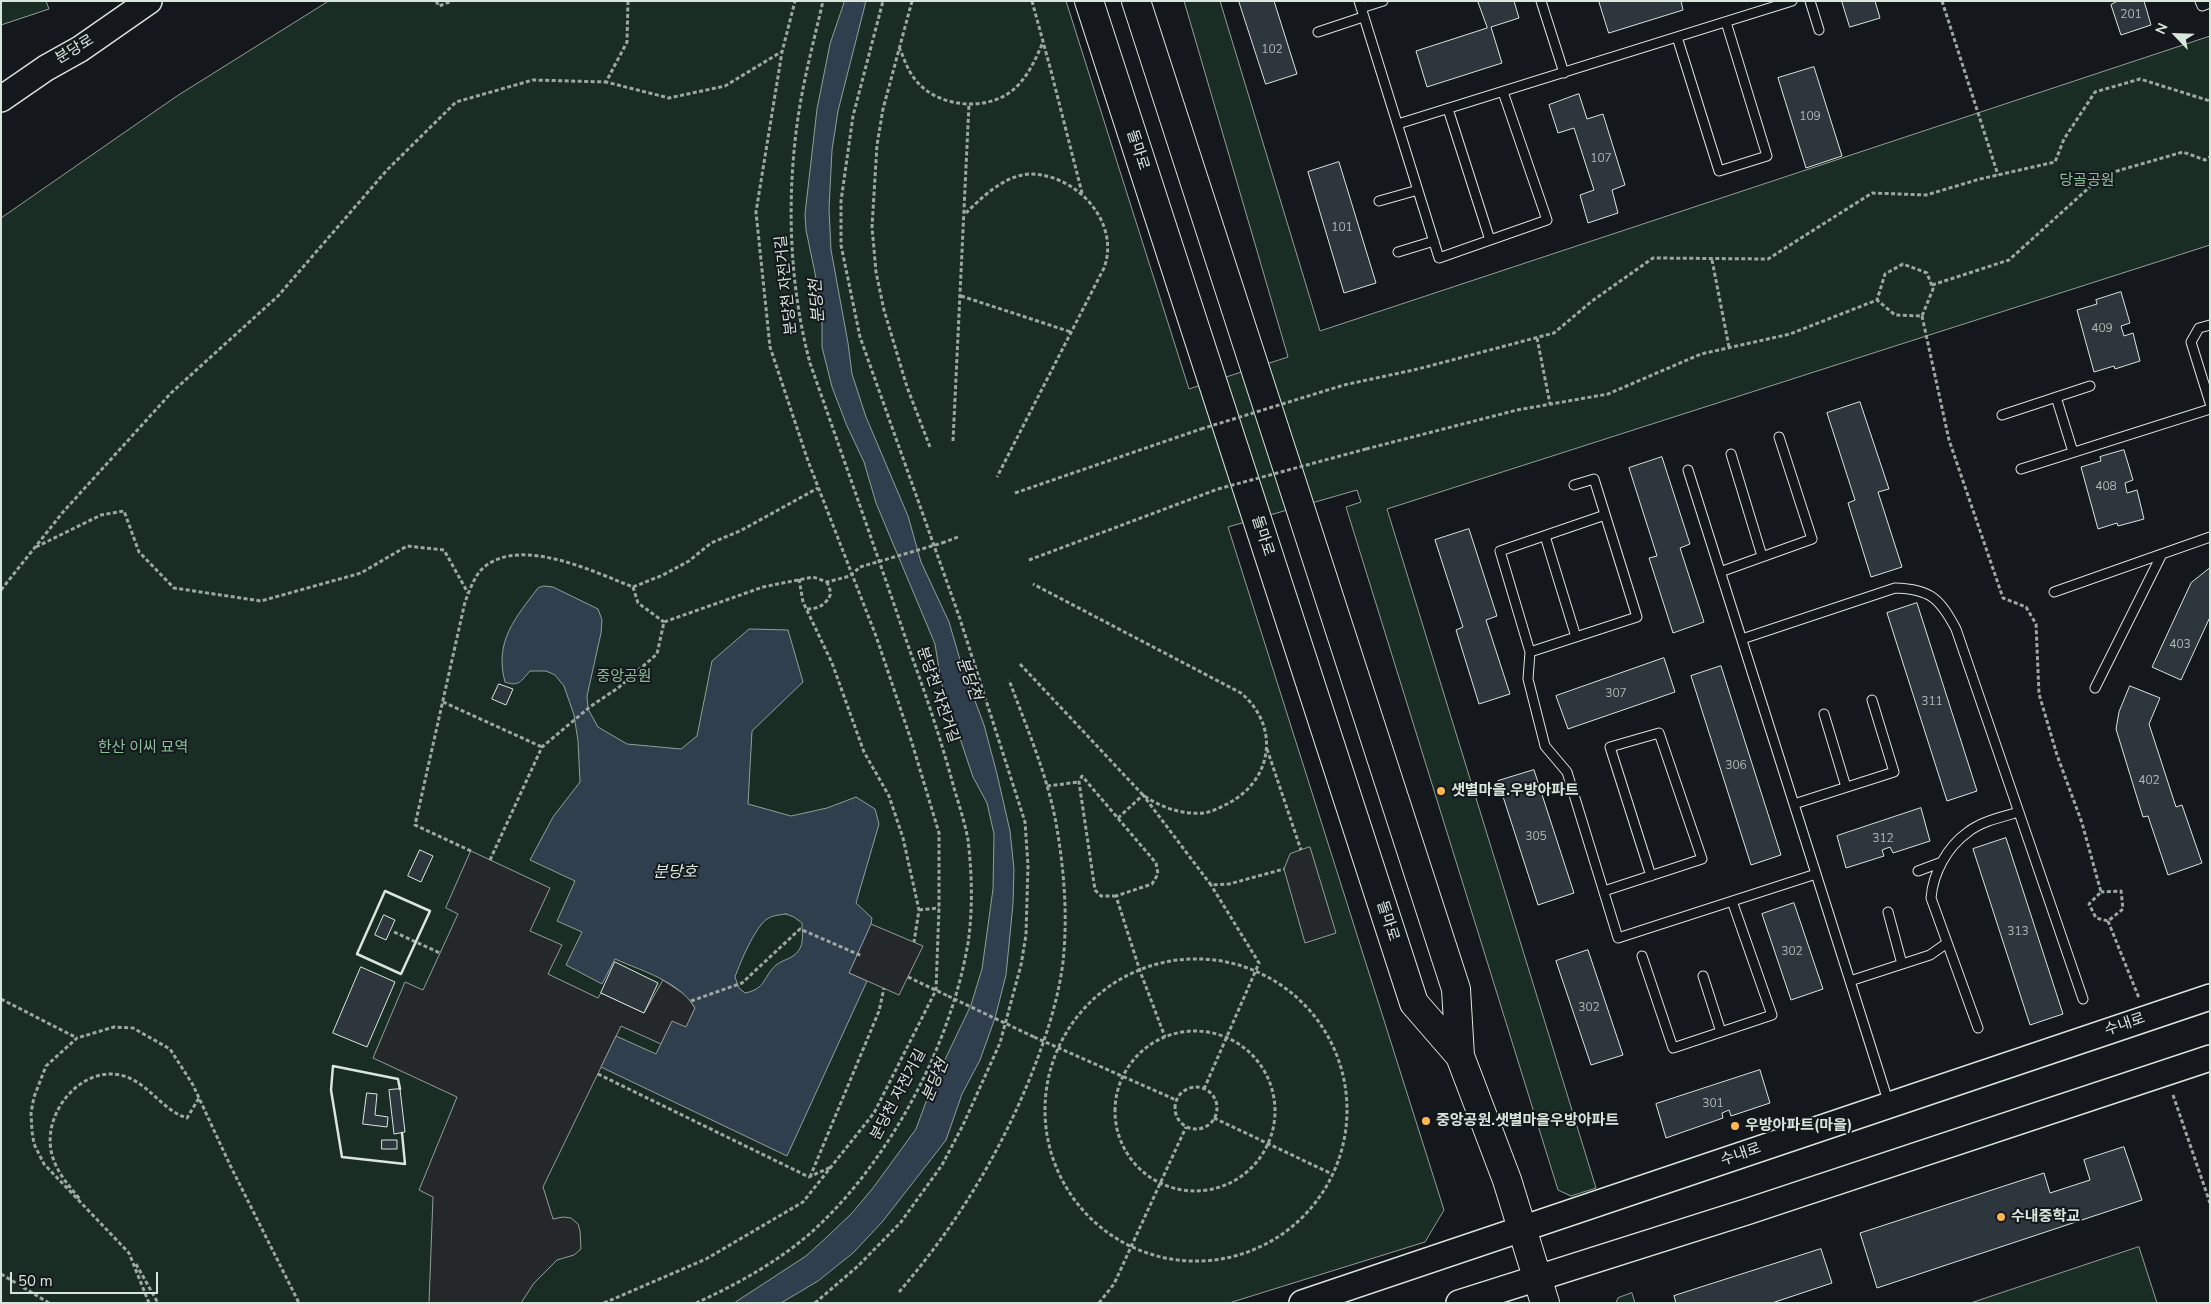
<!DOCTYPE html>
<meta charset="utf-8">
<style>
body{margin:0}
#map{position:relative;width:2211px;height:1304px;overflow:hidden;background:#14181c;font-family:"Nunito Sans",sans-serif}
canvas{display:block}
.frame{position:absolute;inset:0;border:2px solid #d8e6dc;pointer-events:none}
.north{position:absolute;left:2151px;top:10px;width:50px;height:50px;-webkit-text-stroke:4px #14181c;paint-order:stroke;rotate:294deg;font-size:14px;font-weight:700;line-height:20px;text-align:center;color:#d8e6dc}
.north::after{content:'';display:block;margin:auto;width:18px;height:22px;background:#d8e6dc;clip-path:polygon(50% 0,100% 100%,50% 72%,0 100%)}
.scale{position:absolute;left:10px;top:1272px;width:148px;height:22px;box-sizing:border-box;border:2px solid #d8e6dc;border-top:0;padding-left:6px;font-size:15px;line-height:18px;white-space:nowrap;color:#d8e6dc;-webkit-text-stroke:4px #14181c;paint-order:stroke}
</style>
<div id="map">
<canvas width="2211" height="1304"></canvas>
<div class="frame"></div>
<div class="north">N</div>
<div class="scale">50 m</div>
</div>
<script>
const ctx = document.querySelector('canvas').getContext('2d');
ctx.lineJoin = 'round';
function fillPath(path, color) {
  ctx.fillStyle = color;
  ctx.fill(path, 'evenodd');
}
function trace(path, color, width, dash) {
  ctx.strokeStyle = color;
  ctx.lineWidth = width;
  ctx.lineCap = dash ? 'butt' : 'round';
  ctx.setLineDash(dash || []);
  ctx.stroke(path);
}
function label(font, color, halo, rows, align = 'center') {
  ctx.font = font + ' "Nunito Sans","Noto Sans KR",sans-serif';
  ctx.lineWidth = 4;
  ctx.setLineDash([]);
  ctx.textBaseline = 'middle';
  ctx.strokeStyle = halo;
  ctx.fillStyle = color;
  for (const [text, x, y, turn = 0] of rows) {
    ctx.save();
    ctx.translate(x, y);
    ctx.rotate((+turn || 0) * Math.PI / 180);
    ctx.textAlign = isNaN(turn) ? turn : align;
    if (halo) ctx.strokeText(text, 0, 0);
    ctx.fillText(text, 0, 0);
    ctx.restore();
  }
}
const green = new Path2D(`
 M1,1h45l3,8 -48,16z
 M329,1h737l123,388 99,-32 -104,-356h36l100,330 890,-295v209l-823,264 209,679 -25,8 -13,-6 -212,-683 15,-5 -4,-12 -129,37 216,683 -19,32 -196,61h-1228v-1085l176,-122z
 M2139,1247l18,56h-186z
 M1632,1293l3,10h-19l2,-5z`);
fillPath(green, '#1a2d24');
trace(green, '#939e99', 1);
const parking = new Path2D(`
 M1310,847l26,86 -31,10 -21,-74 6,-15z
 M471,851l79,37 -20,43 32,14 -14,29 50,24 3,-5 43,20 19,-33 24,16 8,12 -9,20 -14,-6 -11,22 -40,-18 -78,161 10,32 10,-2 8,1 7,6 2,7 1,18 -7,6 -17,5 -23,23 -13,20h-92l4,-106 -14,-7 38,-93 -84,-39 32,-76 18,8 35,-76 -12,-6z
 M871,924l52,22 -24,49 -50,-22z`);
fillPath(parking, '#24282b');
trace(parking, '#939e99', 1);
const water = new Path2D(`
 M845,1h21l-28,110 -6,39 -3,59 2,41 17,93 4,31 14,43 42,99 13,46 28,60 12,41 23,62 13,49 13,57 4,38 -1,35 -7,71 -11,43 -15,42 -18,34 -16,46 -63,81 -30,32 -35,28 -37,22h-47l72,-47 22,-20 24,-23 21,-25 43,-59 14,-38 41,-86 11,-36 11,-80 1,-55 -7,-31 -14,-26 -32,-95 -6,-38 -59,-141 -12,-41 -17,-36 -15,-39 -10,-40v-25l-7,-49 -9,-43 -1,-16 12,-105 13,-65z
 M544,586l9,1 45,22 4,11 -1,13 -14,63 1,13 10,18 29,17 54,5 16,-13 15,-75 37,-32 39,1 15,52 -51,49 -4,73 43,12 36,-8 29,-11 19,12 4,15 -23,79 16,15 -1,6 -22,49 18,8 -80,175 -186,-89 15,-31 40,18 16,-33 14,6 9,-19c-16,-27 -53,-37 -80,-49l-13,25 -36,-19 16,-33 -25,-11 18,-40 -45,-21 23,-43 27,-35 -2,-41 -4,-26 -10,-29 -9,-11 -9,-4h-16c-9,10 -11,16 -25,11 -11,-40 10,-64 33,-94zM786,914l8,3 8,6c0,9 2,20 -3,27 -6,9 -15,9 -23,15 -13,12 -10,24 -31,28l-6,-5 -4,-11c5,-14 20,-50 32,-58 6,-4 13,-4 19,-5z`);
fillPath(water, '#2f3f4d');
trace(water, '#939e99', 1);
const building = new Path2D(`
 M1239,1h35l23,73 -31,10z
 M1478,1h36l5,17 -28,9 11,36 -75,24 -11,-36 71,-23z
 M1599,1h82l2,9 -74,23z
 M1842,1h33l5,17 -30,9z
 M2118,1h26l7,24 -30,10 -10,-30z
 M1814,67l28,89 -36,12 -28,-90z
 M1579,94l8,25 16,-5 22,71 -13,5 6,23 -30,10 -8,-28 14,-5 -20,-62 -16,5 -9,-28z
 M1339,162l37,121 -32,10 -36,-121z
 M2121,292l9,31 -9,3 3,10 9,-3 7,28 -25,8 -1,-3 -20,6 -17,-62 20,-6 -1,-4z
 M1860,402l29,87 -11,3 24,75 -31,10 -23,-74 7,-3 -28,-87z
 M2124,450l9,30 -8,3 2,10 10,-3 7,29 -26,7 -1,-3 -19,6 -17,-62 20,-6 -1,-4z
 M1662,457l28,87 -10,4 24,74 -31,11 -24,-75 8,-2 -28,-88z
 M1469,529l28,87 -11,4 24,74 -31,10 -23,-74 7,-3 -28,-87z
 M2210,568v49l-29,63 -29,-13 39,-84z
 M1917,603l60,188 -30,10 -60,-188z
 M1664,658l11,34 -107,37 -12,-33z
 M1721,666l60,189 -30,10 -60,-189z
 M499,684l14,5 -7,16 -14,-6z
 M2130,686l30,12 -11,26 27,83 6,-2 20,58 -34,12 -20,-59 -5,1 -27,-88 3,-17z
 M1534,770l40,123 -36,12 -40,-124z
 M1921,808l9,33 -37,12 -3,-6 -8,3 2,6 -38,12 -9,-32z
 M2006,838l57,176 -33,11 -57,-176z
 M420,850l13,6 -12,26 -13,-6z
 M1794,903l29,86 -32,11 -29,-86z
 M384,915l11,5 -9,20 -11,-5z
 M1588,950l35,105 -32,10 -35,-104z
 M615,962l43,21 -14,30 -43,-20z
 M361,967l34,15 -28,65 -34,-14z
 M1760,1070l10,33 -39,13 -2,-6 -7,3 1,5 -57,20 -10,-34z
 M400,1089l5,43 -11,2 -5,-44z
 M367,1093l10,1 -2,21 13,2 -1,10 -24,-3z
 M382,1140h15v9h-15z
 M2124,1147l18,53 -265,88 -17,-55 184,-60 6,20 40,-13 -6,-20z
 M1821,1249l11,34 -60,20h-96l-2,-7z`);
fillPath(building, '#2c363c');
trace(building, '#d8e6dc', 1);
const service = new Path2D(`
 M1359,1l80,257 108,-38 -44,-128
 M1541,1l23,72
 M1810,1l9,29
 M2200,1l2,5 8,-3
 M1361,8l22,-7
 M1318,32l45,-15
 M1677,37l42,134 48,-15 -41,-134
 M1448,109l42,131
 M1398,124l394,-123
 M1379,201l39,-11
 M1398,252l36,-11
 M2210,325l-11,3 -8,14 19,61
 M2056,397l17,55
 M2002,415l88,-29
 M1731,454l31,102
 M2021,469l189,-60
 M1688,470l201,634
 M1605,515l-105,36 30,101 -2,27 17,67 22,26 51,166 198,-64
 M1545,536l31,101
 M1720,572l92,-33 -33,-102
 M2054,592l156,-55
 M1742,639l153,-51c36,1 45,11 61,41l127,370
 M1530,652l107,-35 -43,-138 -20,6
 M2095,688l67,-134
 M1824,714l22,73
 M1794,804l100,-32 -22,-72
 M1918,871l24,-9
 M1604,891l98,-32 -43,-126 -49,14 41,129
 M1888,912l14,52
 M1642,956l31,92 99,-33 -40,-114
 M1703,976l18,56
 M1850,981l80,-26 17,-12
 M1978,1028l-47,-130c2,-25 16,-51 37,-66 14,-11 34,-15 51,-20`);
const secondary = new Path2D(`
 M1,99l45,-31 34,-19 69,-48
 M1302,1303l908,-306
 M1459,1303l287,-91 464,-154`);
const primary = new Path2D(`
 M1089,1l325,1002 46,53
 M1136,1l320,988 4,67 47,124 38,123`);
trace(service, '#d8e6dc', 11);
trace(secondary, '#d8e6dc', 28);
trace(primary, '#d8e6dc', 30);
trace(new Path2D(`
 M436,1l3,5 13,-5
 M628,1l-1,41 -21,40 63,16 56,-12 56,-34
 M912,1l-29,108 -6,36 -5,82 4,45 8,38 23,77 23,60
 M1032,1l19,70 31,122
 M1942,1l56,174
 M899,47c5,11 8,22 15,31 20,28 67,34 95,15 17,-12 26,-32 34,-51
 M966,213c16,-16 39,-38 64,-39 46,0 91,48 74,94l-107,209
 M1712,260l17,87
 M1932,285l77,-25 94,-85 80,-23 22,8 5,-3
 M961,296l110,36
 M1922,316l27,124 54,158 23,9 10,17 3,70 18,61 25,68 19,69 -12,12 7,14 12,3 15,-12 -2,-18 -20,1
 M1537,338l13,66
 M1344,385l74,-16 136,-36 38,-32 61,-43 115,1 104,-66 54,2 54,-16 75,-17 9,-23 31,-47 45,-13 70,22
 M953,441l16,-337
 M1366,449l151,-39 91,-16 93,-40 89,-20 87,-34 18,15 27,1 11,-27 -6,-16 -24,-9 -18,10 -8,26
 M1015,493l186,-64
 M942,543l16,-6
 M36,547l65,-32 23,-4 15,41 35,36 87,13 100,-28 46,-27 37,4 24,43
 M1029,560l189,-71
 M799,579l4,23 29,61 32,89 25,44 14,42 16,72 -5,32
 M633,587l5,16 26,19
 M1,590l62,-78 108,-119 107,-97 109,-126 69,-68 77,-22 73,2
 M807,609c12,0 20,-5 24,-16l-4,-11
 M1020,664l123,131c17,12 39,20 61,18 8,-1 17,-6 25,-10 44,-24 51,-77 12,-110l-208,-109
 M443,702l99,45
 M1267,749l34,101
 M1047,786l32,-4
 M1118,818l25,-23 68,90 18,-1 55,-15
 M471,851l-56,-26 50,-223c4,-10 8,-22 15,-31 36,-38 114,1 153,16l30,-12 26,-14 22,-18 29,-12 78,-43
 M490,860l52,-113 49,-41 27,-18 39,-34 7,-32 99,-35 50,-10 14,5 23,-6 10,-9
 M1116,896h-15l-6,-6 -16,-108 3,-6 74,87 2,11 -6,10 -36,12 24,75 25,66
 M919,910l20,-2
 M2108,921l31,77
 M394,932l46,21
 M1045 1110a151 151 0 1 1 302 0a151 151 0 1 1-302 0Z
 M908,977l40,19
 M1,999l76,39
 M691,1001l51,-18 58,-54 62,27
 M1115 1111a80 80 0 1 1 160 0a80 80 0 1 1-160 0Z
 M1034,1037l142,63
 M598,1074l211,103 22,-10
 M1175 1108a21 21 0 1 1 42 0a21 21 0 1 1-42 0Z
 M1204,1089l55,-126 -48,-78
 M2173,1095l37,108
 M1214,1118l118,56
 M810,1177l69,-166 5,-23
 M76,1196l4,3c-12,-14 -26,-30 -29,-49 -7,-38 29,-83 69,-75 28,6 41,35 67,43l12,-20
 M136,1264l22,39
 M1,1274l48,29
 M899,1292c56,-65 99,-135 131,-214 15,-38 28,-76 33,-116 5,-46 1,-94 -7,-139 -9,-49 -30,-97 -47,-143
 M149,1303l-20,-50 -85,-89 -10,-20 -2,-13 -1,-18 3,-16 12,-31 31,-28 37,-11 19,1 37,21 23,36 37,80 69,138
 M604,1303l102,-44 97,-57 71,-89 62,-123 3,-82v-75l-27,-90 -36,-107 -68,-175 -38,-114 -14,-135 26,-160 13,-51
 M696,1303c42,-19 85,-43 119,-74 76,-70 136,-185 153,-286 5,-33 4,-70 0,-103 -3,-17 -9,-35 -14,-52 -12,-45 -27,-90 -43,-134 -33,-97 -67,-194 -101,-291 -22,-82 -24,-174 -10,-258 6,-35 15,-69 23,-104
 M815,1303l43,-37 43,-44 41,-57 21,-40 37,-82 21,-78 5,-30 2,-70 -3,-43 -66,-206 -99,-279 -19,-92v-44l12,-85 30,-115
 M1099,1303l15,-19 72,-157`), '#9da8a2', 3, [4, 2.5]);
trace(service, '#14181c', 9);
trace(secondary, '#14181c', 25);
trace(primary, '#14181c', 28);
trace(new Path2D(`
 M1201,429l143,-44
 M1218,489l148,-40
 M860,567l82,-24
 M948,996l86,41`), '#9da8a2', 3, [4, 2.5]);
trace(new Path2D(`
 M385,891l45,20 -29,63 -44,-20z
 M400,1089l-2,-10 -65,-13 -2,24 11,67 63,7 -3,-31`), '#d8e6dc', 2.5);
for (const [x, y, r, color] of [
 [1441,791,5,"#ffb74d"],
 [1426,1121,5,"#ffb74d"],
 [1735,1126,5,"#ffb74d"],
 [2001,1217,5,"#ffb74d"]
]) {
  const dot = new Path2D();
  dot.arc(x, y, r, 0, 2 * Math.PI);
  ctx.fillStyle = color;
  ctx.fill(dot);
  trace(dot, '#14181c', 2);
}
label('12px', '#adbab4', null, [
 ["201",2131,15],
 ["102",1272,50],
 ["109",1810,117],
 ["107",1601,159],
 ["101",1342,228],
 ["409",2102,329],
 ["408",2106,487],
 ["403",2180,645],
 ["307",1616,694],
 ["311",1932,702],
 ["306",1736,766],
 ["402",2149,781],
 ["305",1536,837],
 ["312",1883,839],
 ["313",2018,932],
 ["302",1792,952],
 ["302",1589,1008],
 ["301",1713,1104]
]);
label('15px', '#d8e6dc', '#14181c', [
 ["분당로",75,50,-31],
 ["돌마로",1137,150,72],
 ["분당천 자전거길",787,285,-96],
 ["돌마로",1262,536,72],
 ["분당천 자전거길",937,695,71],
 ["돌마로",1387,921,72],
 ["수내로",2125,1025,-19],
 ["분당천 자전거길",899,1095,-62],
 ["수내로",1741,1155,-19]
]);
label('15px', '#8ac095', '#14181c', [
 ["당골공원",2087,181],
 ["중앙공원",624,677],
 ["한산 이씨 묘역",143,748]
]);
label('bold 15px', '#d8e6dc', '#14181c', [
 ["샛별마을.우방아파트",1451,791],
 ["중앙공원.샛별마을우방아파트",1436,1121],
 ["우방아파트(마을)",1745,1126],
 ["수내중학교",2011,1217]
], 'left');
label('italic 16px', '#d8e6dc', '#14181c', [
 ["분당천",818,301,-94],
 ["분당천",968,679,70],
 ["분당호",675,873],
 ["분당천",936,1081,-67]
]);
</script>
